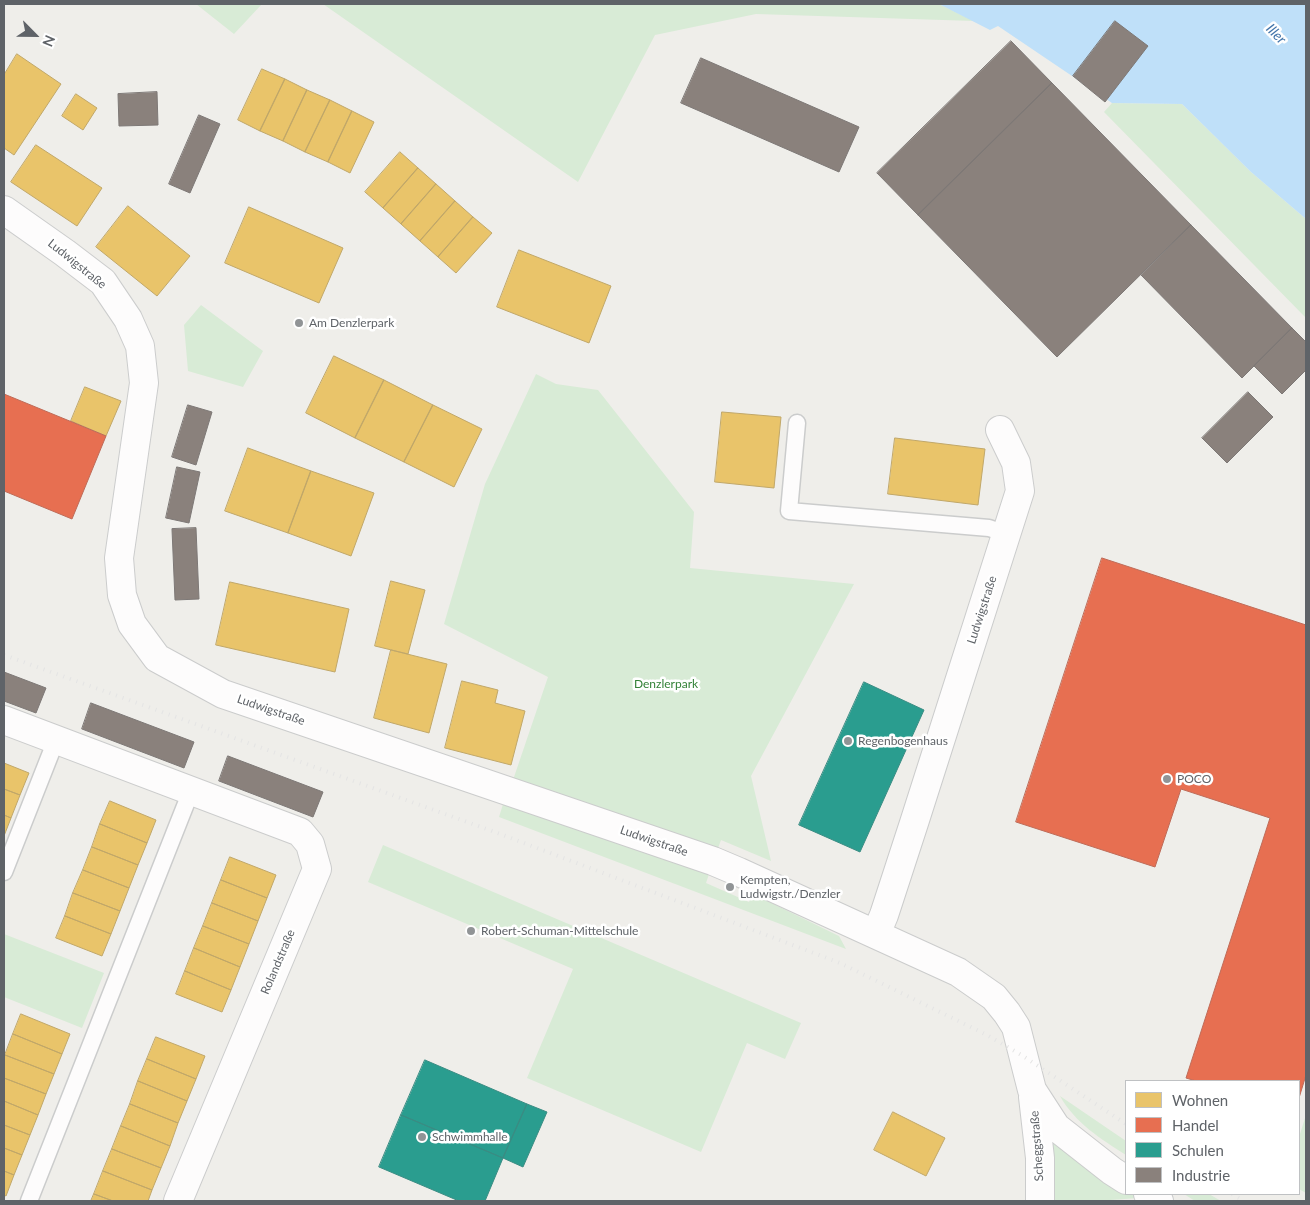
<!DOCTYPE html>
<meta charset="utf-8">
<style>
body{margin:0}
#map{position:relative;width:1310px;height:1205px;overflow:hidden;background:#efeeea;font-family:Lato,sans-serif}
canvas{display:block}
.frame{position:absolute;inset:0;border:5px solid #5f6368;pointer-events:none}
.legend{position:absolute;left:1125px;top:1080px;width:175px;height:115px;box-sizing:border-box;background:#fff;border:1px solid #bfc1c3;margin:0;padding:6px 9px;list-style:none;font-size:15px;color:#5f6368}
.legend li{display:flex;align-items:center;gap:10px;height:25px}
.legend b{width:25px;border:1px solid #bfc1c3}
.north{position:absolute;left:10px;top:10px;width:50px;height:50px;-webkit-text-stroke:4px #fff;paint-order:stroke;rotate:113deg;font-size:14px;font-weight:700;line-height:20px;text-align:center;color:#5f6368}
.north::after{content:'';display:block;margin:auto;width:18px;height:22px;background:#5f6368;clip-path:polygon(50% 0,100% 100%,50% 72%,0 100%)}
</style>
<div id="map">
<canvas width="1310" height="1205"></canvas>
<div class="frame"></div>
<ul class="legend">
<li><b style="height:14px;background:#e9c46a"></b>Wohnen</li>
<li><b style="height:14px;background:#e76f51"></b>Handel</li>
<li><b style="height:14px;background:#2a9d8f"></b>Schulen</li>
<li><b style="height:14px;background:#8a817c"></b>Industrie</li>
</ul>
<div class="north">N</div>
</div>
<script>
const ctx = document.querySelector('canvas').getContext('2d');
ctx.lineJoin = 'round';
function fillPath(path, color) {
  ctx.fillStyle = color;
  ctx.fill(path, 'evenodd');
}
function trace(path, color, width, dash) {
  ctx.strokeStyle = color;
  ctx.lineWidth = width;
  ctx.lineCap = dash ? 'butt' : 'round';
  ctx.setLineDash(dash || []);
  ctx.stroke(path);
}
function label(font, color, halo, rows, align = 'center') {
  ctx.font = font + ' Lato,sans-serif';
  ctx.lineWidth = 5;
  ctx.setLineDash([]);
  ctx.textBaseline = 'middle';
  ctx.strokeStyle = halo;
  ctx.fillStyle = color;
  for (const [text, x, y, turn = 0] of rows) {
    ctx.save();
    ctx.translate(x, y);
    ctx.rotate((+turn || 0) * Math.PI / 180);
    ctx.textAlign = isNaN(turn) ? turn : align;
    if (halo) ctx.strokeText(text, 0, 0);
    ctx.fillText(text, 0, 0);
    ctx.restore();
  }
}
fillPath(new Path2D(`
 M196,4h66l-28,30z
 M323,4h616l35,17 -218,-7 -101,21 -77,147z
 M1112,103l70,1 69,68 55,47v99l-202,-206z
 M201,305l62,46 -20,36 -55,-16 -4,-46z
 M536,374l20,10 42,6 96,122 -4,56 164,16 -103,192 20,85 -50,-21 -4,11 -204,-71 35,-103 -104,-53 41,-140z
 M504,801l205,73 -3,9 43,19 4,-8 86,42 7,13 -347,-132z
 M383,845l418,178 -16,36 -38,-16 -46,109 -174,-74 46,-109 -205,-87z
 M4,934l100,39 -22,55 -78,-31z
 M1060,1096l66,45v14c-25,-16 -51,-32 -66,-59z
 M1306,1115v78l-7,-4v-52z
 M1053,1131l73,58v5h6l7,4 -43,3h-50z
 M1184,1194h25l12,7h-26z`), '#d8ebd6');
fillPath(new Path2D(`
 M939,4h367v215l-55,-47 -69,-68 -70,-1 -114,-77 -8,4z`), '#bfe0f9');
const homes = new Path2D(`
 M17,54l44,30 -47,71 -10,-7v-73z
 M262,69l23,10 -25,52 -22,-11z
 M285,79l22,11 -24,51 -23,-10z
 M307,90l23,10 -25,52 -22,-11z
 M76,94l21,14 -14,22 -21,-14z
 M330,100l22,11 -24,51 -23,-10z
 M352,111l22,11 -24,51 -22,-11z
 M36,145l66,43 -25,38 -66,-44z
 M400,152l18,16 -35,40 -18,-16z
 M418,168l18,16 -35,40 -18,-16z
 M436,184l19,17 -35,40 -19,-17z
 M455,201l18,16 -35,40 -18,-16z
 M128,206l62,50 -33,40 -61,-49z
 M249,207l94,41 -24,55 -94,-40z
 M473,217l19,16 -36,40 -18,-16z
 M519,250l92,36 -22,57 -92,-36z
 M334,356l50,24 -29,58 -49,-25z
 M384,380l49,25 -29,57 -49,-24z
 M85,387l36,14 -15,35 -35,-15z
 M433,405l49,24 -28,58 -50,-25z
 M722,412l59,5 -7,71 -59,-6z
 M895,438l90,11 -7,56 -90,-11z
 M248,448l63,23 -23,62 -63,-22z
 M311,471l63,22 -23,63 -63,-23z
 M391,581l34,9 -17,64 -33,-8z
 M230,582l119,27 -14,63 -119,-27z
 M391,650l56,14 -18,69 -55,-15z
 M462,681l36,9 -3,13 30,8 -14,54 -66,-17z
 M4,763l25,10 -9,22 -16,-6z
 M4,789l16,6 -9,23 -7,-3z
 M110,801l46,19 -9,23 -47,-19z
 M4,815l7,3 -7,18z
 M100,824l47,19 -9,22 -46,-18z
 M92,847l46,18 -9,23 -46,-18z
 M230,857l46,18 -9,23 -46,-18z
 M83,870l46,18 -9,23 -47,-18z
 M221,880l46,18 -9,23 -46,-18z
 M73,893l47,18 -9,23 -46,-18z
 M212,903l46,18 -9,23 -46,-18z
 M65,916l46,18 -9,22 -46,-18z
 M203,926l46,18 -9,23 -46,-19z
 M194,948l46,19 -9,23 -46,-19z
 M185,971l46,19 -9,22 -46,-18z
 M21,1014l49,20 -8,20 -49,-20z
 M13,1034l49,20 -8,20 -49,-19z
 M156,1037l49,19 -9,23 -49,-20z
 M5,1055l49,19 -8,20 -42,-16z
 M147,1059l49,20 -9,22 -49,-20z
 M4,1078l42,16 -8,21 -34,-14z
 M138,1081l49,20 -9,22 -48,-19z
 M4,1101l34,14 -8,20 -26,-10z
 M130,1104l48,19 -8,23 -49,-20z
 M893,1112l52,26 -19,38 -52,-26z
 M4,1125l26,10 -8,20 -18,-7z
 M121,1126l49,20 -9,22 -49,-19z
 M4,1148l18,7 -8,20 -10,-4z
 M112,1149l49,19 -9,22 -49,-19z
 M4,1171l10,4 -8,21 -2,-1z
 M103,1171l49,19 -4,11h-35l-19,-7z
 M94,1194l19,7h-22z`);
fillPath(homes, '#e9c46a');
trace(homes, '#c0a769', 1);
const shops = new Path2D(`
 M4,394l102,42 -34,83 -68,-28z
 M1102,558l204,67v450l-7,23v-17h-103l-10,-3 84,-260 -89,-29 -26,78 -139,-45z`);
fillPath(shops, '#e76f51');
trace(shops, '#be6b58', 1);
const schools = new Path2D(`
 M864,682l60,28 -64,142 -61,-27z
 M425,1060l102,44 -24,54 -102,-43z
 M527,1104l20,8 -24,55 -20,-9z
 M401,1115l102,43 -18,43h-26l-80,-34z`);
fillPath(schools, '#2a9d8f');
trace(schools, '#3a8c83', 1);
const industry = new Path2D(`
 M1115,21l33,25 -43,56 -32,-26z
 M1011,41l41,42 -134,132 -41,-42z
 M701,58l158,69 -20,45 -158,-69z
 M1052,83l139,142 -134,132 -139,-142z
 M157,92l1,33 -39,1 -1,-32z
 M199,115l21,9 -30,69 -21,-9z
 M1191,225l101,103 -50,50 -101,-103z
 M1292,328l14,14v28l-24,24 -28,-28z
 M1248,392l25,25 -46,46 -25,-25z
 M188,405l24,7 -16,53 -24,-8z
 M177,467l23,5 -11,51 -23,-5z
 M196,528l3,71 -24,1 -3,-71z
 M4,672l42,16 -10,25 -32,-12z
 M91,703l103,39 -10,26 -102,-39z
 M228,756l95,36 -10,25 -94,-36z`);
fillPath(industry, '#8a817c');
trace(industry, '#7d7876', 1);
const service = new Path2D(`
 M797,423l-8,88 200,17 18,6
 M4,872l52,-132
 M29,1201l162,-410`);
const minor = new Path2D(`
 M4,720l296,112 10,12 7,25 -139,332
 M876,934l8,-19 30,-92 106,-332 -4,-28 -16,-33`);
const tertiary = new Path2D(`
 M4,210l61,43 38,29 25,37 12,27 4,37 -25,175 3,37 10,29 25,34 66,36 490,167 26,11 219,100 36,25 13,16 9,14 16,63 24,37 56,44 14,9
 M1033,1097l7,61v43
 M1148,1194l11,7`);
trace(service, '#cbcccc', 19);
trace(minor, '#cbcccc', 30);
trace(tertiary, '#cbcccc', 30);
trace(service, '#fdfcfc', 16);
trace(minor, '#fdfcfc', 28);
trace(tertiary, '#fdfcfc', 28);
trace(new Path2D(`
 M4,655l491,177 345,131 145,71 38,22 103,68
 M1232,1194l12,7`), '#e4e4e4', 4, [1, 6]);
for (const [x, y, r, color] of [
 [299,323,5,"#919496"],
 [848,741,5,"#919496"],
 [1167,779,5,"#919496"],
 [730,887,5,"#919496"],
 [471,931,5,"#919496"],
 [422,1137,5,"#919496"]
]) {
  const dot = new Path2D();
  dot.arc(x, y, r, 0, 2 * Math.PI);
  ctx.fillStyle = color;
  ctx.fill(dot);
  trace(dot, '#fff', 2);
}
label('12px', '#5f6368', '#fff', [
 ["Ludwigstraße",77,264,39],
 ["Ludwigstraße",982,610,-72],
 ["Ludwigstraße",271,710,19],
 ["Ludwigstraße",654,841,19],
 ["Rolandstraße",278,962,-67],
 ["Scheggstraße",1037,1146,-94]
]);
label('12px', '#5f6368', '#fff', [
 ["Am Denzlerpark",309,323],
 ["Regenbogenhaus",858,741],
 ["POCO",1177,779],
 ["Kempten,",740,880],
 ["Ludwigstr./Denzler",740,894],
 ["Robert-Schuman-Mittelschule",481,931],
 ["Schwimmhalle",432,1137]
], 'left');
label('12px', '#348238', '#fff', [
 ["Denzlerpark",666,684]
]);
label('italic 14px', '#4174aa', '#fff', [
 ["Iller",1276,34,45]
]);
</script>
